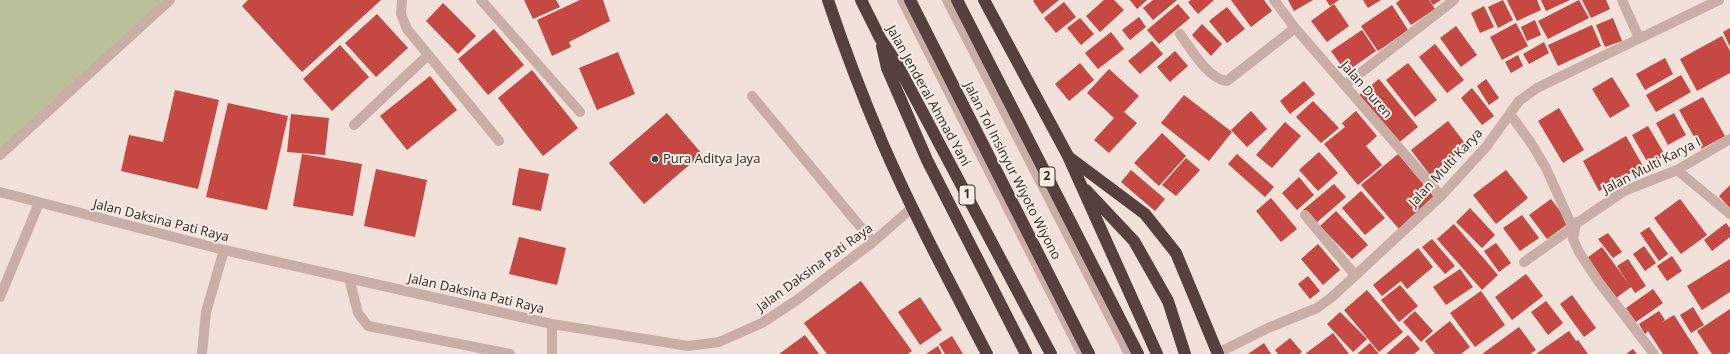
<!DOCTYPE html>
<style>
body{margin:0}
canvas{display:block;background:#f1e1d9}
</style>
<canvas width="1730" height="354"></canvas>
<script>
const ctx = document.querySelector('canvas').getContext('2d');
ctx.lineJoin = 'round';
function fillPath(path, color) {
  ctx.fillStyle = color;
  ctx.fill(path, 'evenodd');
}
function trace(path, color, width, dash) {
  ctx.strokeStyle = color;
  ctx.lineWidth = width;
  ctx.lineCap = dash ? 'butt' : 'round';
  ctx.setLineDash(dash || []);
  ctx.stroke(path);
}
function label(font, color, halo, rows, align = 'center') {
  ctx.font = font + ' "Open Sans",sans-serif';
  ctx.lineWidth = 4;
  ctx.setLineDash([]);
  ctx.textBaseline = 'middle';
  ctx.strokeStyle = halo;
  ctx.fillStyle = color;
  for (const [text, x, y, turn = 0] of rows) {
    ctx.save();
    ctx.translate(x, y);
    ctx.rotate((+turn || 0) * Math.PI / 180);
    ctx.textAlign = isNaN(turn) ? turn : align;
    if (halo) ctx.strokeText(text, 0, 0);
    ctx.fillText(text, 0, 0);
    ctx.restore();
  }
}
fillPath(new Path2D(`
 M0,0h170l-170,155z`), '#bac099');
fillPath(new Path2D(`
 M248,0h133l-79,72 -60,-66z
 M524,0h32l4,7 -27,12z
 M580,0h23l7,21 -41,21 2,5 -19,9 -15,-36z
 M1034,0h25l-17,14 -9,-13z
 M1104,0h10l10,10 -24,22 -14,-16z
 M1130,0h17l-10,9z
 M1153,0h24l-24,20 -10,-12z
 M1191,0h23l-16,14 -10,-12z
 M1231,0h33l8,11 -21,16z
 M1288,0h25l-19,11z
 M1326,0h13l-9,6z
 M1363,0h18l-13,8z
 M1400,0h29l6,9 -24,16 -15,-22z
 M1430,0h11l-8,5z
 M1503,0l10,20 -15,8 -10,-21z
 M1507,0h30l4,10 -24,11z
 M1541,0h29l-24,11z
 M1579,0l10,18 -41,21 -10,-18z
 M1582,0h24l4,9 -19,9z
 M1064,2l12,15 -20,16 -12,-15z
 M443,3l33,33 -18,18 -32,-33z
 M1178,4l12,14 -31,26 -12,-14z
 M1334,4l15,22 -22,16 -16,-21z
 M1392,5l16,25 -30,21 -17,-25z
 M1484,6l10,21 -14,6 -9,-20z
 M1227,7l18,22 -18,14 -18,-22z
 M377,14l31,34 -32,29 -31,-34z
 M1139,17l7,10 -16,13 -8,-10z
 M1080,18l14,16 -13,11 -14,-17z
 M1613,18l9,23 -17,6 -9,-22z
 M1535,20l6,15 -14,6 -6,-14z
 M1516,23l12,23 -26,14 -12,-23z
 M1202,24l20,20 -11,12 -19,-21z
 M1592,25l9,21 -43,20 -10,-21z
 M1456,26l21,29 -16,12 -21,-29z
 M1730,28v19l-7,-15z
 M494,29l30,36 -36,30 -30,-36z
 M1362,30l14,21 -30,21 -15,-21z
 M1111,32l13,17 -26,20 -13,-16z
 M1722,36l8,15v22l-33,18 -17,-32z
 M1152,41l11,13 -23,20 -12,-13z
 M1544,42l5,11 -20,11 -6,-10z
 M1435,44l29,36 -17,13 -28,-36z
 M340,45l29,32 -37,34 -29,-32z
 M1175,51l13,15 -18,16 -13,-15z
 M618,52l17,42 -38,16 -18,-42z
 M1518,55l5,11 -12,7 -6,-11z
 M1665,58l8,16 -28,16 -9,-16z
 M1080,63l14,17 -25,21 -14,-17z
 M1408,63l29,37 -22,17 -29,-37z
 M1109,69l30,27 -15,16 13,11 -28,30 -15,-13 20,-22 -27,-25z
 M532,70l46,58 -35,28 -45,-58z
 M1681,75l10,17 -35,20 -10,-17z
 M430,76l27,34 -50,40 -27,-34z
 M1612,77l18,29 -20,12 -18,-29z
 M1379,79l39,48 -22,18 -38,-49z
 M1486,79l13,19 -10,7 -12,-19z
 M1304,81l11,13 -25,20 -10,-13z
 M1472,88l22,28 -12,9 -21,-27z
 M175,90l44,10 -21,89 -77,-18 8,-36 34,7z
 M1184,95l48,37 -23,29 -48,-38z
 M1703,97l22,39 -24,13 -22,-39z
 M1313,101l26,27 -18,15 -25,-26z
 M228,103l60,13 -21,94 -61,-13z
 M1559,108l25,42 -21,13 -25,-42z
 M1251,111l16,18 -20,18 -16,-17z
 M1356,111l21,25 -11,10 16,19 -24,20 -34,-41 21,-17 -3,-4z
 M667,113l35,41 -58,50 -35,-41z
 M1674,113l12,22 -18,10 -12,-22z
 M291,114l38,4 -4,37 -38,-3z
 M1448,121l19,25 -37,29 -19,-25z
 M1285,122l16,14 -29,32 -16,-13z
 M1648,126l17,29 -16,10 -17,-30z
 M1162,133l24,23 -27,30 -25,-23z
 M1626,136l17,30 -44,25 -16,-30z
 M1319,152l19,21 -20,18 -19,-21z
 M302,154l60,10 -9,52 -60,-10z
 M1237,154l37,33 -9,10 -37,-33z
 M1398,154l37,44 -36,31 -38,-44z
 M1186,158l14,12 -24,26 -14,-11z
 M519,168l30,6 -8,37 -29,-6z
 M376,169l51,11 -12,57 -51,-11z
 M1131,170l34,29 -10,12 -34,-29z
 M1506,170l22,28 -32,26 -23,-29z
 M1299,177l15,18 -17,15 -15,-17z
 M1334,184l12,13 -31,27 -12,-14z
 M1730,185v23l-11,-12z
 M1361,191l24,27 -20,17 -23,-27z
 M1271,198l26,31 -16,13 -25,-31z
 M1551,199l18,24 -22,16 -18,-24z
 M1680,199l27,36 -26,19 -27,-36z
 M1470,208l25,27 -13,13 -26,-26z
 M1336,211l32,34 -16,14 -32,-33z
 M1522,215l17,23 -19,13 -17,-23z
 M1726,223l4,5v9l-18,14 -8,-11z
 M1454,224l44,51 -16,15 -45,-51z
 M1649,227l19,27 -9,7 -19,-28z
 M1608,233l14,19 -9,6 -15,-19z
 M519,237l47,11 -9,37 -48,-11z
 M1432,239l23,27 -10,8 -23,-27z
 M1496,243l15,20 -12,9 -15,-21z
 M1318,244l22,26 -17,15 -22,-26z
 M1644,246l12,17 -11,8 -12,-17z
 M1602,247l26,36 -11,-17 11,-7 18,27 -11,7 -4,-6 -15,11 -29,-40z
 M1418,248l15,19 -26,22 -6,-8 -19,15 -9,-11z
 M1672,256l10,15 -15,10 -10,-15z
 M1730,259v33l-28,18 -15,-24z
 M1460,269l13,18 -27,18 -13,-18z
 M1526,274l17,22 -31,24 -17,-23z
 M1308,276l12,15 -10,8 -12,-15z
 M861,281l51,70 -4,3h-81l-23,-31z
 M1400,285l18,21 -19,16 -18,-22z
 M1653,289l10,14 -27,19 -10,-14z
 M1367,290l36,42 -24,20 -35,-42z
 M1481,291l24,34 -30,22 -25,-34z
 M1572,295l24,33 -12,9 -24,-33z
 M920,297l22,33 -22,15 -22,-33z
 M1546,301l17,22 -15,12 -17,-23z
 M1693,307l11,18 -13,8 -11,-18z
 M1730,309v43l-3,2h-15l-15,-23z
 M1415,311l18,20 -12,11 -18,-20z
 M1659,311l6,9 -4,3 13,-8 25,39h-36l-15,-23 -3,3 -6,-10z
 M1340,312l27,27 -14,13 -26,-28z
 M1450,321l20,26 -9,7h-26l-10,-13z
 M1519,327l17,23 -6,4h-48z
 M1569,331l7,10 2,-1 10,14h-52z
 M1333,333l16,21h-44z
 M805,335l14,19h-40z
 M1408,335l12,14 -6,5h-28z
 M952,336l11,18h-18l-6,-10z
 M1290,338l12,14 -3,2h-21l-3,-4z
 M1264,343l7,11h-23z
 M1370,343l9,11h-22z
 M938,346l4,8h-16z
 M1633,349l4,5h-11z`), '#c54942');
trace(new Path2D(`
 M402,0l-1,14 6,15 92,112
 M481,0l99,112
 M902,0l180,354
 M947,0l182,354
 M1274,0l21,28 146,168
 M1622,0l17,38
 M1180,34c11,15 28,45 47,47l68,-53
 M1345,85l109,-85
 M752,96l121,146
 M1510,114l21,29 15,25 25,56 9,-3 44,-30 53,-21 53,-31
 M354,125l74,-70
 M0,155l170,-155
 M1677,170l53,44
 M0,192l224,58 328,74 136,22 31,-4 43,-19 35,-23 76,-58 40,-35
 M1305,215l50,60
 M1576,223l-3,16 6,13 19,29 56,73
 M1524,262l51,-36
 M349,278l9,35 10,13 142,28
 M0,297l39,-94
 M552,324v30
 M1218,353l50,-25 49,-20 15,-11 109,-101 45,-49 33,-46 18,-13 182,-88
 M202,354l4,-42 18,-62`), '#c9aea5', 10);
trace(new Path2D(`
 M828,0c16,48 34,95 54,142 31,72 69,142 105,212
 M861,0l19,38 16,24 155,292
 M910,0l179,354
 M957,0l181,354
 M984,0l84,156 89,198
 M882,46l5,22 40,92 99,194
 M1070,158l75,56 31,39 42,101
 M1086,190l48,51 34,60 17,53`), '#55403d', 12);
for (const [x, y, r, color] of [
 [655,159,4,"#1c554e"]
]) {
  const dot = new Path2D();
  dot.arc(x, y, r, 0, 2 * Math.PI);
  ctx.fillStyle = color;
  ctx.fill(dot);
  trace(dot, '#f9ece5', 1.5);
}
for (const [x, y, w] of [
 [1047,177,16],
 [967,195,16]
]) {
  const box = new Path2D();
  box.roundRect(x - w / 2, y - 10, w, 20, 3);
  ctx.fillStyle = '#f9ece5';
  ctx.fill(box);
  trace(box, '#342826', 1);
}
label('bold 12px', '#342826', null, [
 ["2",1047,177],
 ["1",967,195]
]);
label('13px', '#342826', '#f9ece5', [
 ["Jalan Duren",1366,90,49],
 ["Jalan Jenderal Ahmad Yani",928,96,61],
 ["Jalan Multi Karya I",1652,166,-27],
 ["Jalan Multi Karya",1446,168,-47],
 ["Jalan Tol Insinyur Wiyoto Wiyono",1012,171,63],
 ["Jalan Daksina Pati Raya",161,221,14],
 ["Jalan Daksina Pati Raya",815,268,-36],
 ["Jalan Daksina Pati Raya",476,294,13]
]);
label('13px', '#342826', '#f9ece5', [
 ["Pura Aditya Jaya",663,159]
], 'left');
</script>
